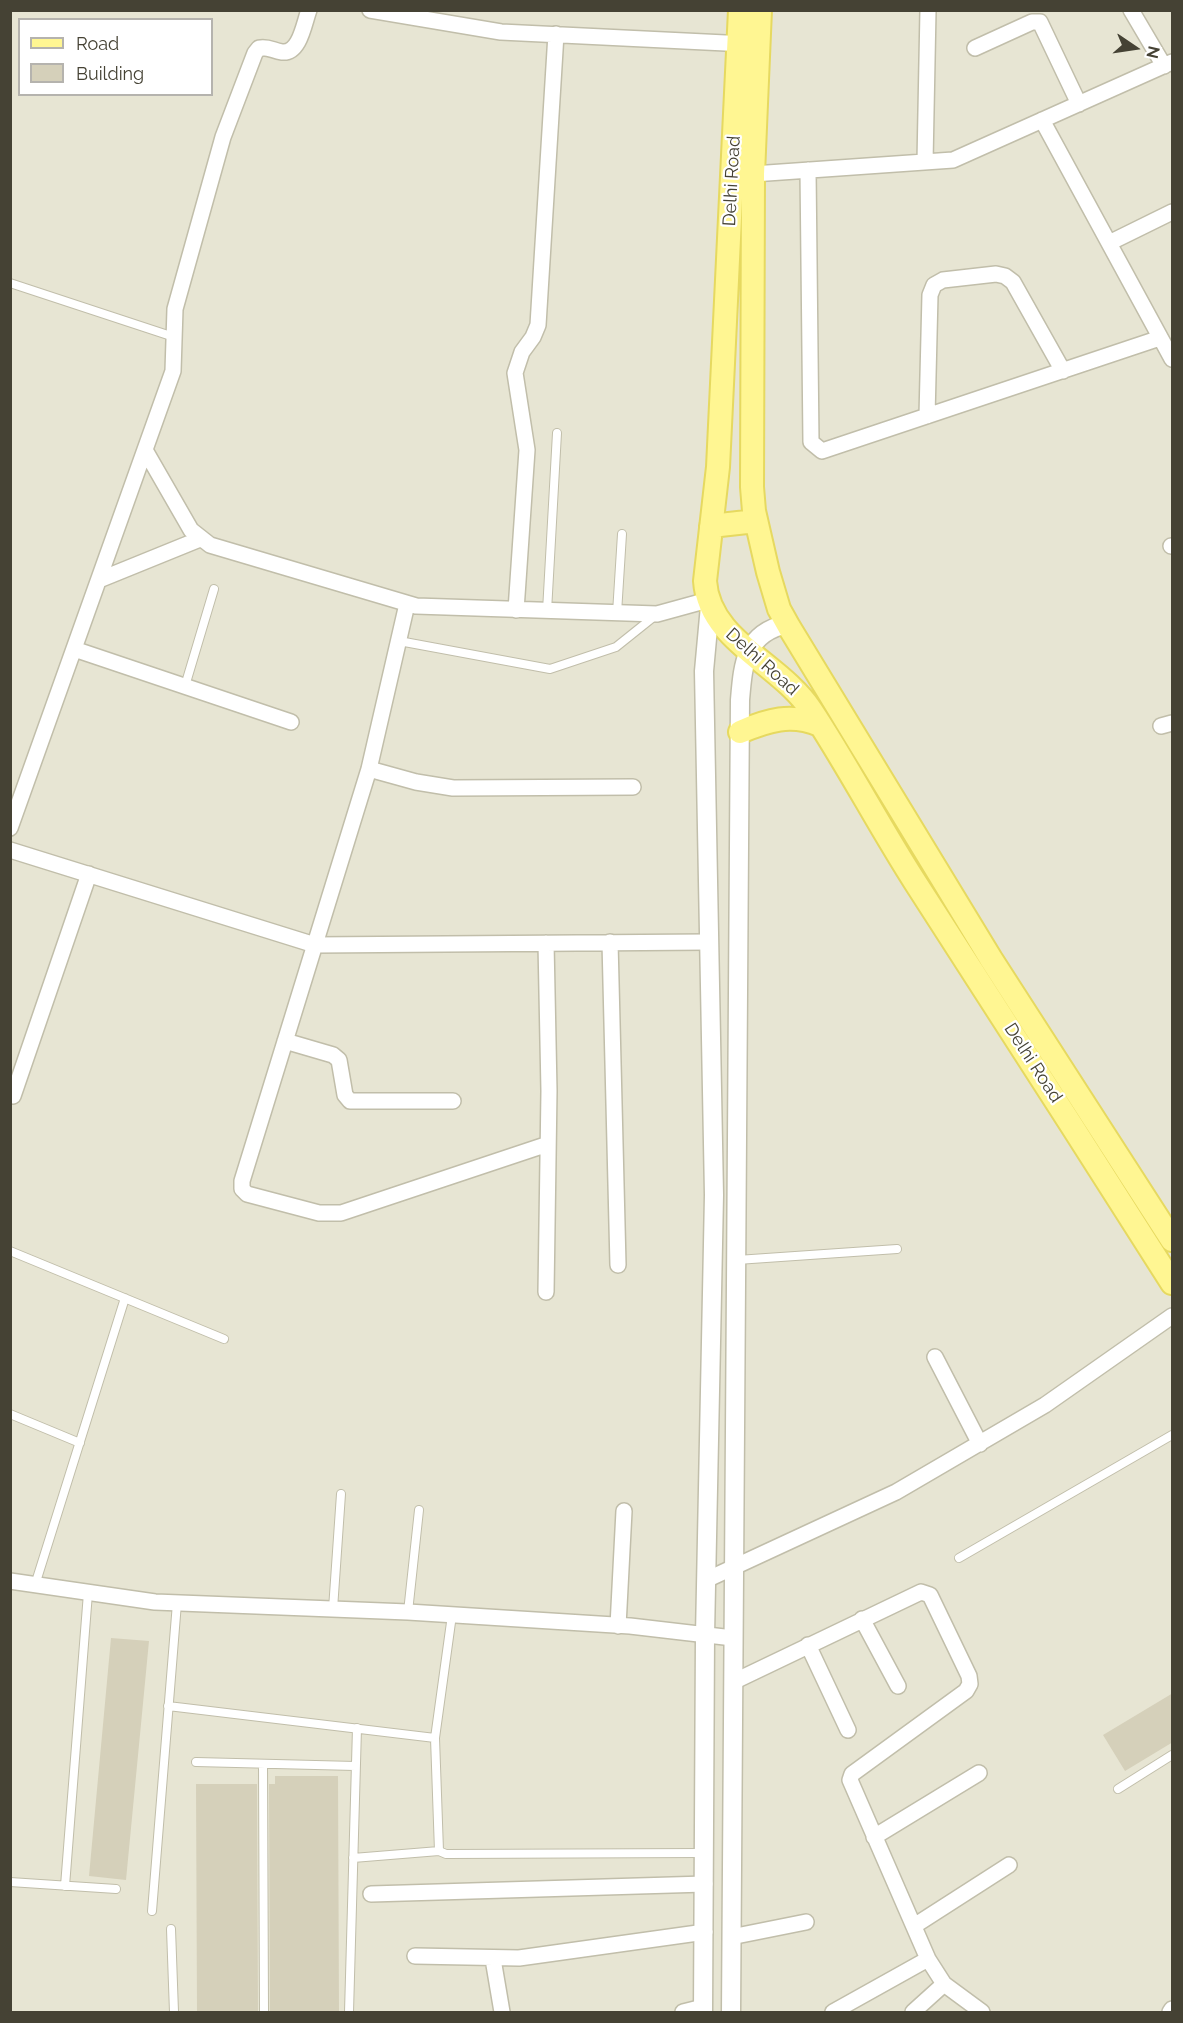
<!DOCTYPE html>
<style>
body{margin:0}
#map{position:relative;width:1183px;height:2023px;overflow:hidden;background:#f3f1e5;font-family:Raleway,sans-serif}
canvas{display:block}
.frame{position:absolute;inset:0;border:12px solid #454234;pointer-events:none}
.legend{position:absolute;left:18px;top:18px;width:195px;height:78px;box-sizing:border-box;background:#fff;border:2px solid #b5b3ae;margin:0;padding:8px 10px;list-style:none;font-size:18px;color:#454234}
.legend li{display:flex;align-items:center;gap:12px;height:30px}
.legend b{width:30px;border:2px solid #b5b3ae}
.north{position:absolute;left:1105px;top:18px;width:60px;height:60px;-webkit-text-stroke:4px #fff;paint-order:stroke;rotate:103deg;font-size:16px;font-weight:700;line-height:24px;text-align:center;color:#454234}
.north::after{content:'';display:block;margin:auto;width:21px;height:27px;background:#454234;clip-path:polygon(50% 0,100% 100%,50% 72%,0 100%)}
</style>
<div id="map">
<canvas width="1183" height="2023"></canvas>
<div class="frame"></div>
<ul class="legend">
<li><b style="height:8px;background:#fff692"></b>Road</li>
<li><b style="height:16px;background:#d5d0ba"></b>Building</li>
</ul>
<div class="north">N</div>
</div>
<script>
const ctx = document.querySelector('canvas').getContext('2d');
ctx.lineJoin = 'round';
function fillPath(path, color) {
  ctx.fillStyle = color;
  ctx.fill(path, 'evenodd');
}
function trace(path, color, width, dash) {
  ctx.strokeStyle = color;
  ctx.lineWidth = width;
  ctx.lineCap = dash ? 'butt' : 'round';
  ctx.setLineDash(dash || []);
  ctx.stroke(path);
}
function label(font, color, halo, rows, align = 'center') {
  ctx.font = font + ' Raleway,sans-serif';
  ctx.lineWidth = 4.5;
  ctx.setLineDash([]);
  ctx.textBaseline = 'middle';
  ctx.strokeStyle = halo;
  ctx.fillStyle = color;
  for (const [text, x, y, turn = 0] of rows) {
    ctx.save();
    ctx.translate(x, y);
    ctx.rotate((+turn || 0) * Math.PI / 180);
    ctx.textAlign = isNaN(turn) ? turn : align;
    if (halo) ctx.strokeText(text, 0, 0);
    ctx.fillText(text, 0, 0);
    ctx.restore();
  }
}
fillPath(new Path2D(`
 M11,11h1161v2001h-1161zM20,20h192v74h-192z`), '#e7e5d3');
fillPath(new Path2D(`
 M111,1638l38,3 -23,239 -37,-4z
 M1173,1693v49l-48,29 -22,-36z
 M275,1776h63l1,237h-69l-1,-229h6z
 M196,1784h61l1,229h-61z`), '#d5d0ba');
const service = new Path2D(`
 M10,283l164,54
 M547,611l10,-178
 M617,613l5,-79
 M399,641l151,28 66,-22 40,-32
 M185,686l29,-97
 M10,1251l214,88
 M737,1260l160,-11
 M10,1414l70,29
 M959,1558l213,-123
 M35,1585l90,-287
 M333,1609l8,-115
 M408,1612l11,-102
 M452,1615l-17,123 4,113 7,3 257,-1
 M168,1706l267,32
 M196,1762l159,4
 M263,1764l1,248
 M1118,1789l54,-34
 M353,1858l86,-7
 M10,1882l106,7
 M65,1886l23,-293
 M152,1911l25,-308
 M171,1929l3,83
 M349,2012l8,-284`);
const minor = new Path2D(`
 M370,10l131,22 245,12
 M1131,10l33,56
 M975,48l57,-26h8l39,82
 M1042,120l130,239
 M925,162l3,-152
 M808,170l3,272 11,9 338,-113
 M753,174l200,-14 219,-98
 M1109,243l63,-31
 M927,416l3,-121 4,-10 9,-5 53,-6 9,2 8,6 50,89
 M145,450l46,80 19,15 206,61 241,8 51,-14
 M1171,546h1
 M99,580l101,-41
 M407,604l-38,165 -127,412v8l5,5 72,19h22l207,-69
 M516,610l11,-160 -12,-77 7,-21 11,-15 5,-12 18,-291
 M74,649l217,73
 M1161,726l11,-3
 M369,769l47,13 37,6 180,-1
 M10,828l163,-457 2,-62 48,-172 32,-84 4,-5c10,-2 14,3 23,4 18,2 22,-29 27,-42
 M10,850l305,95 393,-3
 M610,942l8,323
 M546,943l3,148 -3,201
 M285,1041l48,14 6,5 6,35 5,6h103
 M13,1096l76,-222
 M935,1357l45,87
 M706,1580l190,-88 149,-87 127,-89
 M10,1581l145,21 253,10 222,14 103,12
 M862,1619l36,67
 M618,1626l6,-115
 M808,1645l40,85
 M733,1682l188,-90 9,3 39,81 1,8 -4,7 -114,83 -2,6 78,179 16,25 38,28
 M874,1837l105,-64
 M371,1894l334,-10
 M914,1926l95,-61
 M731,1937l75,-15
 M415,1956l104,2 186,-26
 M493,1959l9,53
 M683,2012l20,-5
 M833,2012l95,-53
 M913,2012l31,-28
 M1170,2012l2,-3`);
const tertiary = new Path2D(`
 M703,2012l2,-377 9,-440 -10,-524 6,-65
 M731,2012l9,-1312c3,-36 5,-67 47,-76`);
const primary = new Path2D(`
 M740,10l-22,457 -13,114c4,60 75,82 106,129 37,56 68,116 104,172 86,133 172,267 257,401
 M760,10l-7,164 -1,313 2,24 14,61 11,37 10,18 202,332 181,281
 M711,526l45,-5
 M740,732c28,-12 51,-19 80,-7`);
trace(service, '#c1beaa', 10);
trace(minor, '#c1beaa', 18);
trace(tertiary, '#c1beaa', 21);
trace(primary, '#e6d960', 26);
trace(service, '#fff', 8);
trace(minor, '#fff', 15);
trace(tertiary, '#fff', 18);
trace(primary, '#fff692', 22);
label('18px', '#454234', '#fff', [
 ["Delhi Road",732,181,-87],
 ["Delhi Road",762,662,42],
 ["Delhi Road",1033,1063,57]
]);
</script>
